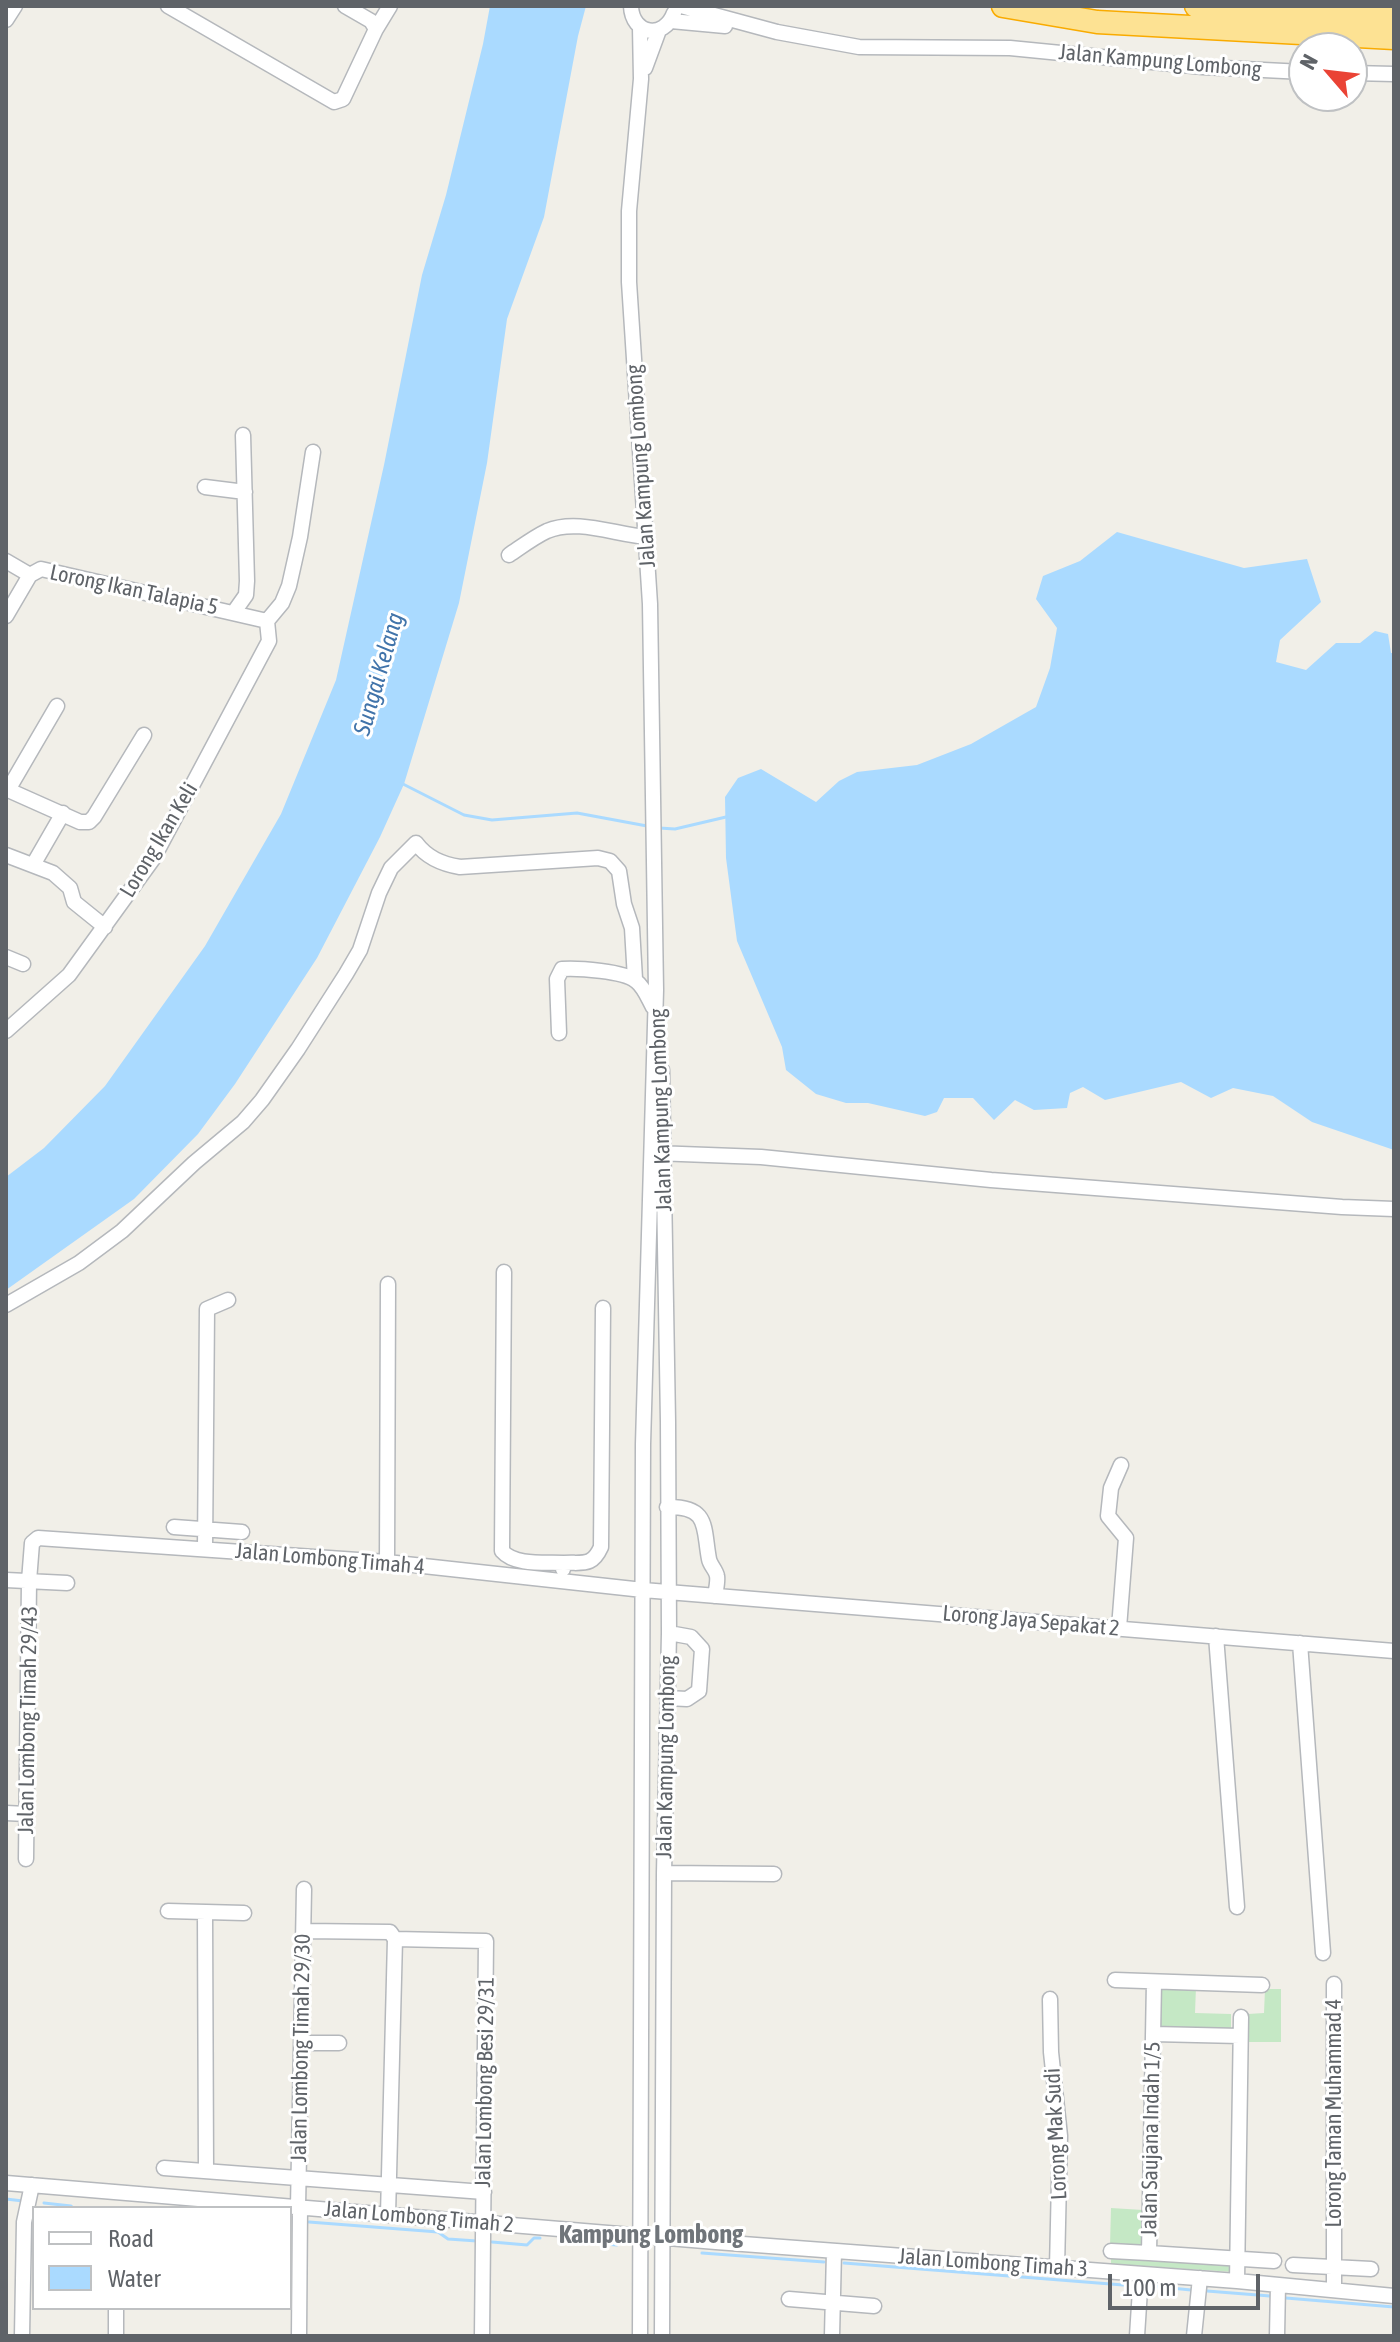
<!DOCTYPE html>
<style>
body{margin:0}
#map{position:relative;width:1400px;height:2342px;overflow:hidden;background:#f1efe8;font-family:"Asap Condensed",sans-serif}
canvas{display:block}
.frame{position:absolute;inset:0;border:8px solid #5f6368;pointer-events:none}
.legend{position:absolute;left:32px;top:2206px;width:260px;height:104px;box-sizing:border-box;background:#fff;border:2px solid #bfc1c3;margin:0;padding:10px 14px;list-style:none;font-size:24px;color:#5f6368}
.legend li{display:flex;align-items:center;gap:16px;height:40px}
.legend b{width:40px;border:2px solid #bfc1c3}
.north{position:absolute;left:1288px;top:32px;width:80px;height:80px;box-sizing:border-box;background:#fff;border:2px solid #bfc1c3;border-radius:50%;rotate:298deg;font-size:22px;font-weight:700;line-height:32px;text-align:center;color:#5f6368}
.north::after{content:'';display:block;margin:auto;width:28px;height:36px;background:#ea4335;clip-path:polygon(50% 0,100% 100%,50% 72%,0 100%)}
.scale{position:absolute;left:1108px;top:2274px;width:152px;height:36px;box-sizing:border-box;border:4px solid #5f6368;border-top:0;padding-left:10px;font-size:24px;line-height:28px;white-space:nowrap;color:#5f6368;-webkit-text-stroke:6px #fff;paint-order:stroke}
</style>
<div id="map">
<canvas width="1400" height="2342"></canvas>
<div class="frame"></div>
<ul class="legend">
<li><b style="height:10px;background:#fff"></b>Road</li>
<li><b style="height:22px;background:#aadaff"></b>Water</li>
</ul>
<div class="north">N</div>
<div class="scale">100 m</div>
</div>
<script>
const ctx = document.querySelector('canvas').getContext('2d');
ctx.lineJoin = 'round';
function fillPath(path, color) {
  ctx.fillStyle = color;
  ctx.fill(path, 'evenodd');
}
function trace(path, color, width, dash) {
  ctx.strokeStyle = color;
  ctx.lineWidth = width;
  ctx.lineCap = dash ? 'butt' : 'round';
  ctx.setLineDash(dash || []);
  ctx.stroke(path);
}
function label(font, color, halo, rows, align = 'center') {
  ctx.font = font + ' "Asap Condensed",sans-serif';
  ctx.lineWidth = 6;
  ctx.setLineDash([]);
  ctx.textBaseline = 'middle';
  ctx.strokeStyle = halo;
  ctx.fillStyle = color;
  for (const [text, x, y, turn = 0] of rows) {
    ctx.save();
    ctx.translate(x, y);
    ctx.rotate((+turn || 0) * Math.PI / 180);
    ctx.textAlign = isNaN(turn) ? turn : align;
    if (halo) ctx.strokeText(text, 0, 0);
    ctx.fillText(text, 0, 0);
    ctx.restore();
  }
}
fillPath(new Path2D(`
 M1161,1986l35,1 -1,26 36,1v17l-71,-2z
 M1265,1989h16v53h-32l-1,-28 16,-1z
 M1111,2208l32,2v36h-33z
 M1111,2255l123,8v9l-123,-8z`), '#c5e8c5');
fillPath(new Path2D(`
 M490,6h96l-8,30 -34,181 -37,102 -20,144 -28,140 -55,181 -24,53 -63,121 -82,126 -37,50 -64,65 -128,91v-113l38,-29 61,-62 100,-140 76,-132 55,-134 48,-215 38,-190 24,-80 37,-151z
 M1117,532l127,36 63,-9 14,43 -41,38 -4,22 30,8 30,-27h24l15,-12 13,3 3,19h3v497l-82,-28 -39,-26 -40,-8 -22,10 -30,-16 -76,18 -22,-13 -13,6 -3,15 -33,2 -19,-10 -21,20 -21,-22h-29l-7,14 -12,4 -57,-13h-22l-30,-9 -30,-24 -4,-23 -45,-106 -11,-83 -1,-61 13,-19 23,-9 55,33 23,-21 18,-9 60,-7 54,-21 65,-37 14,-39 7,-40 -21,-29 7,-23 37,-15z`), '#aadaff');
trace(new Path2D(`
 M401,783l63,32 28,5 85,-7 70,13
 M659,828l16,1 51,-12
 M6,2199l17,2
 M44,2203l27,3 2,2
 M290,2221h3
 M309,2222l129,10 10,7 29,2
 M563,2241l54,4
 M492,2242l35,3 7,-7h6
 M702,2253l122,9
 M844,2263l292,23
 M1151,2286l40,4
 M1207,2291l63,5
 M1286,2298l108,9`), '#aadaff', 3);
const minor = new Path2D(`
 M168,6l166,96 9,-3 33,-70 -5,-8 -26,-15
 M631,6c1,29 33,34 43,7
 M681,6l96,26 82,15 151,1 193,19 101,5
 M6,20l9,-14
 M671,21l54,5
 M376,29l14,-23
 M645,68l14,-38
 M1352,73l42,1
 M205,487l40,5
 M509,555c12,-8 25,-18 38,-24 30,-13 69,4 100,6
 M6,561l24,14
 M234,612l12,-17 1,-14 -4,-146
 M6,616l24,-41 11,-6 226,52
 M267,621l15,-18 7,-17 11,-49 13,-85
 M6,789l74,33h9l5,-5 50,-82
 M8,790l49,-84
 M6,855l47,18 17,15 4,14 31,25
 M33,865l30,-52
 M6,957l17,7
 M6,1031l63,-56 84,-116 116,-218 -2,-20
 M559,1033l-2,-54 5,-10c16,-1 62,2 74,12 8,6 12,17 17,26
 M655,1153l106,4 230,23 351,27 52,2
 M504,1272l-2,279c13,15 43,11 62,12
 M6,1305l73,-42 43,-32 72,-68 49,-41 19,-22 36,-51 48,-75 14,-24 19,-57 12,-25 25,-25c11,15 26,21 44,24l138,-9 12,3 9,10 5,33 8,24 3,51
 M667,1507c43,-1 36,21 42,52 1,6 7,11 8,17 1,5 -1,14 -2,20
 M174,1527l68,5
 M205,1549l2,-240 21,-9
 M387,1562l1,-278
 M563,1569l1,-6c19,-1 28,4 37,-16l2,-239
 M6,1580l61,3
 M1119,1628l7,-90 -18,-22 3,-28 10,-23
 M1216,1636l21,271
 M1300,1643l23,310
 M667,1698l20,1 12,-8 3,-42 -11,-12 -22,-4
 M6,1813l20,1
 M26,1859l3,-278 3,-38 6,-5 349,24 256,28 751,61
 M664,1873l110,1
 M168,1911l76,2
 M205,1913l1,258
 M304,1931l86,1 5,7
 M395,1939l91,2 -4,395
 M1115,1980l147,5
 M1154,1982l-5,271 125,8
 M1050,1999l1,53 9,84 -3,132
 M1153,2034l87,2
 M301,2043h38
 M164,2168l320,24
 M6,2183l710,59 521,39 157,15
 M298,2207l6,-318
 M388,2215l7,-276
 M1111,2251l38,2
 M1293,2265l78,4
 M1237,2281l4,-264
 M1334,2289v-305
 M789,2299l85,7
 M22,2336l2,-114 8,-37
 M116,2336v-28
 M299,2336l1,-129
 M640,2336l3,-892 13,-454 -6,-386 -21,-322v-71l12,-132 -1,-52
 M662,2336l2,-463 5,-240 -1,-211 -6,-352
 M832,2336l2,-85
 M1137,2336l4,-62
 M1194,2336l6,-58
 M1277,2336l1,-51`);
const highway = new Path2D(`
 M1003,6l94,16 297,16
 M1196,6l198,12`);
trace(minor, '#b5b8bc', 17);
trace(highway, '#f9ab00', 25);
trace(minor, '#fff', 14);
trace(highway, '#fde293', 22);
label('22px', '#5f6368', '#fff', [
 ["Jalan Kampung Lombong",1160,61,5],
 ["Jalan Kampung Lombong",641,466,-94],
 ["Lorong Ikan Talapia 5",134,590,12],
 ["Lorong Ikan Keli",159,840,-59],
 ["Jalan Kampung Lombong",661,1110,-92],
 ["Jalan Lombong Timah 4",330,1559,5],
 ["Lorong Jaya Sepakat 2",1031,1621,5],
 ["Jalan Lombong Timah 29/43",28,1720,-89],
 ["Jalan Kampung Lombong",666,1757,-89],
 ["Jalan Lombong Timah 29/30",301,2048,-89],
 ["Jalan Lombong Besi 29/31",485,2082,-89],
 ["Lorong Taman Muhammad 4",1334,2113,-90],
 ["Lorong Mak Sudi",1056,2134,-93],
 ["Jalan Saujana Indah 1/5",1151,2139,-89],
 ["Jalan Lombong Timah 2",419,2217,5],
 ["Jalan Lombong Timah 3",993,2263,4]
]);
label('italic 24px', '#4174aa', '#fff', [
 ["Sungai Kelang",379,674,-74]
]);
label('bold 26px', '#70757a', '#fff', [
 ["Kampung Lombong",651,2235]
]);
</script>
